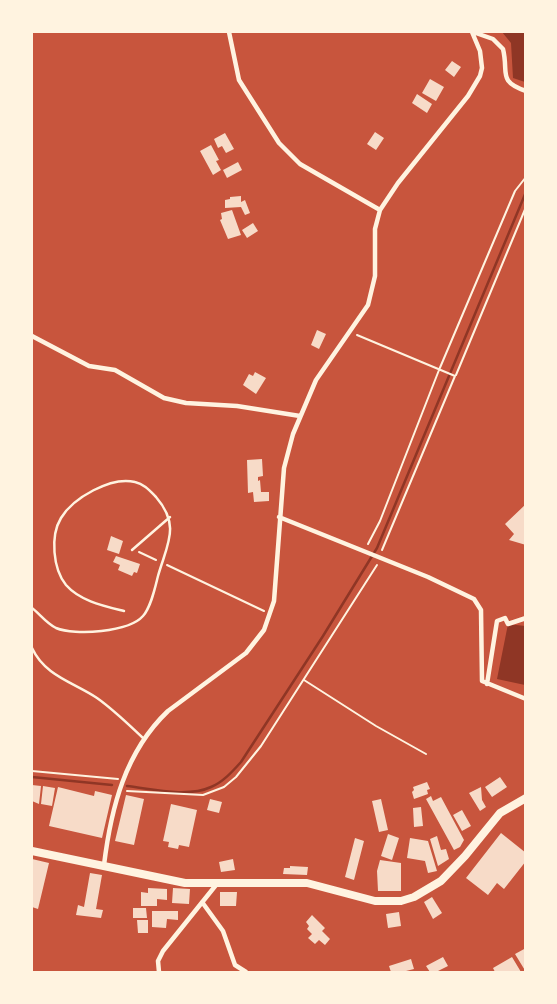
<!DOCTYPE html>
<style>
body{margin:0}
#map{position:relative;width:557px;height:1004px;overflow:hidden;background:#c8553d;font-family:Figtree,sans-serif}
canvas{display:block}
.frame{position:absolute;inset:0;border:33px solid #fff3e0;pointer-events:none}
</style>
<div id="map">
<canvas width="557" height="1004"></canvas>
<div class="frame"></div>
</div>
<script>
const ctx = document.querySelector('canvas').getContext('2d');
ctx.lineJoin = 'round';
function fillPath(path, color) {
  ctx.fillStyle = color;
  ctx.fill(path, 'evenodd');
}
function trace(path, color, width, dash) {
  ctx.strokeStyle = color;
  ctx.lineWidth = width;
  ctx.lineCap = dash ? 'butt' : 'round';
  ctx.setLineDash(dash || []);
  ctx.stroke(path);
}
fillPath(new Path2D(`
 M502,32h23v50l-12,-4 -2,-35z
 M508,624l17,2v59l-28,-6z`), '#8f3625');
trace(new Path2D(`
 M32,777l80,8
 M127,786c25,3 60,12 84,1 12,-5 21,-15 30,-25l82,-126 54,-88 149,-356`), '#8f3625', 2.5);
fillPath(new Path2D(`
 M452,61l9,6 -7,10 -9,-7z
 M430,79l14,8 -8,14 -14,-8z
 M417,94l15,10 -5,9 -15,-10z
 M375,132l9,6 -8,12 -9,-6z
 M225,133l9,16 -8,4 -4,-7 -4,2 -4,-9z
 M211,145l8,15 -3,1 5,9 -8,5 -13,-24z
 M238,162l4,8 -15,8 -4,-8z
 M241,196v6l4,-2 5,13 -5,2 -4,-8 -16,1v-8l5,-1v-2z
 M232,210l9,25 -13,4 -8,-19 2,-1 -1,-6z
 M253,223l5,8 -11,7 -5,-8z
 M317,330l9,4 -7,15 -8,-4z
 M255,372l11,6 -10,16 -13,-9 6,-11 4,2z
 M262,459l1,17 -5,1v4l2,-1 1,12h8v9l-15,1 -1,-10 -5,1 -1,-33z
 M526,504v41l-17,-5 5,-6 -9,-10z
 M111,536l12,5 -4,13 -12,-4z
 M116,556l24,8 -3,9 -3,-1 -2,4 -14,-6 2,-5 -7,-3z
 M500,777l7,10 -15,10 -7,-10z
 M427,782l3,7 -3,1 1,4 -14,5 -2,-7 2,-2 -1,-3z
 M32,785l9,1 -2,18 -7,-3z
 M43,786l12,2 -3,18 -11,-2z
 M58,787l36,9 1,-5 17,4 -10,43 -53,-12z
 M481,787l1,13 4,7 -6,4 -11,-18z
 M126,795l18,4 -10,46 -19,-4z
 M431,796l2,5 8,-4 23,43 -4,7 -6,3 -28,-51z
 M210,799l12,3 -3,11 -12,-3z
 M381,799l7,31 -9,2 -7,-31z
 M171,804l26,6 -8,37 -10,-2 -1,4 -10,-2 1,-5 -6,-1z
 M421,807l2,19 -9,1 -1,-19z
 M462,810l9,16 -9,5 -9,-16z
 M501,833l25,20v8l-22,28 -7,-6 -9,12 -22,-17z
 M388,834l11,4 -7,22 -11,-4z
 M437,836l4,14 5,-1 3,10 -11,7 -8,-27z
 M355,838l9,3 -10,39 -9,-3z
 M410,838l18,3 9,30 -9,2 -3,-12 -18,-3z
 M32,859l17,4 -11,46 -6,-2z
 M233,859l2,11 -14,2 -2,-10z
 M380,860l21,3v28h-23l-1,-20z
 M290,866l18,1 -1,8 -24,-1 1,-6h6z
 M90,873l12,2 -6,34 7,1 -2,8 -25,-3 2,-10 6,2z
 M148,888l19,1v11l-10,-1v7h-16v-14l7,1z
 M173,888l17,1 -1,15 -17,-1z
 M220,892h17l-1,14h-16z
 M432,897l10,16 -9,6 -9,-17z
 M133,908h13l1,10h-14z
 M152,911h26v9l-11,-1 -1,9 -14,-1z
 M399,912l2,14 -13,2 -2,-14z
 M312,915l13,13 -3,3 8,8 -5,6 -6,-5 -4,4 -7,-6 4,-4 -5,-5 2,-3 -3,-4z
 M137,920h11v13h-10z
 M526,948v24l-11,-18z
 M443,957l5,9 -12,6h-6l-4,-6z
 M512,957l9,15h-26l-2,-4z
 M411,959l3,10 -12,3h-11l-2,-6z`), '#f7dbc8');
trace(new Path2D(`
 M357,335l98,41 -73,174
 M456,375l70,-168
 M368,544l12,-23 59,-151 76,-179 11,-14
 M139,552l17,8
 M167,565l97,46
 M304,680l72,46 50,28
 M32,771l86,8
 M127,791l76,4 21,-8 12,-10 25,-31 116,-181`), '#fff3e0', 2);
trace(new Path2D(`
 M132,550l38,-33
 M32,608c8,6 14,15 24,20 19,8 73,4 87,-12 8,-9 12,-28 15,-40 9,-32 23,-50 -2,-79 -6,-6 -12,-13 -21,-15 -24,-6 -62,16 -74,36 -11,18 -8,51 5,67 14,16 38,21 58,26
 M32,648c13,28 41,34 65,50 17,12 31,26 46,40`), '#fff3e0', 2.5);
trace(new Path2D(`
 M229,32l10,48 40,63 21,21 80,46
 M473,32l20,7 10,10c6,24 -6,32 23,42
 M32,336l57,30 26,4 49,28 22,5 51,3 63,10
 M279,517l149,60 46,22 7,11 1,71 44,18
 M487,684l10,-63 8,-3 3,6 18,-6
 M104,865c7,-57 21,-113 64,-154l78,-58 18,-23 10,-29 10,-133 9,-34 23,-54 52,-75 7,-29v-47l5,-19 18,-27 70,-87 12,-20 2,-8 -2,-17 -8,-19
 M202,902l21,29 12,34 11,7
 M159,972l-1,-11 5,-10 53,-66`), '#fff3e0', 4.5);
trace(new Path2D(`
 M32,851l153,32h122l68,18h26l13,-4 27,-16 24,-25 35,-43 26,-15`), '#fff3e0', 8);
</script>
